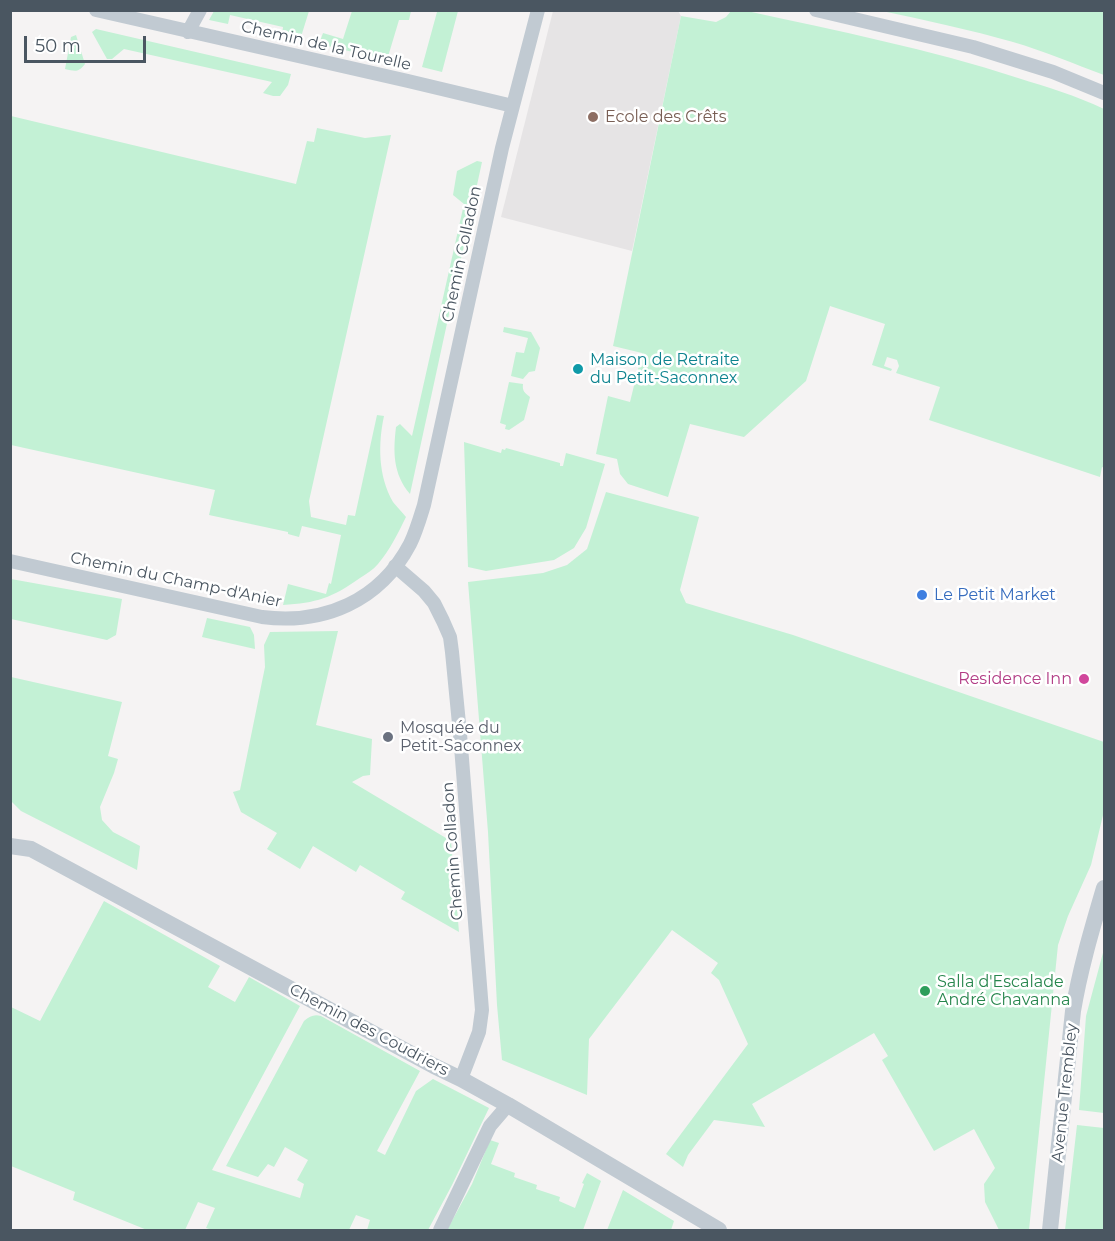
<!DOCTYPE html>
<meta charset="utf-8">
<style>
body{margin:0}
#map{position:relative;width:1115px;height:1241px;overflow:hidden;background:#f5f3f3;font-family:Montserrat,sans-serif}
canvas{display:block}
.frame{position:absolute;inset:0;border:12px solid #4a5661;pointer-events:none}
.scale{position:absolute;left:24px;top:36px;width:122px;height:27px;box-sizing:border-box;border:3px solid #4a5661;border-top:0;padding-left:8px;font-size:18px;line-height:21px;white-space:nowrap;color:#4a5661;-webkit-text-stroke:4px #fff;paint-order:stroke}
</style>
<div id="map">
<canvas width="1115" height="1241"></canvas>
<div class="frame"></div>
<div class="scale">50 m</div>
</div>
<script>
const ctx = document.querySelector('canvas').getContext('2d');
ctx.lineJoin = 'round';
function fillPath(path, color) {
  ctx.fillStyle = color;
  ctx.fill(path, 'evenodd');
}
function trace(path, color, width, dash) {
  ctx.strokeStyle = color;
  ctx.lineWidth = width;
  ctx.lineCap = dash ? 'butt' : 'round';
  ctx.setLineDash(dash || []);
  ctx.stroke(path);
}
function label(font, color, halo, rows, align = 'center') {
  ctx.font = font + ' Montserrat,sans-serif';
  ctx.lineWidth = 5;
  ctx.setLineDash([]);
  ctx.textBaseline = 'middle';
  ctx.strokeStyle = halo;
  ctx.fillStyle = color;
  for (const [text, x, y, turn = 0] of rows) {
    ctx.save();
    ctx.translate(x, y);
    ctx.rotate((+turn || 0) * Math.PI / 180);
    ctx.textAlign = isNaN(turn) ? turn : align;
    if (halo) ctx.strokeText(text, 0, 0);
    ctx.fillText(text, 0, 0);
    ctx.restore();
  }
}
fillPath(new Path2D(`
 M553,11h125l3,5 -49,235 -131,-34z`), '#e6e4e5');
fillPath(new Path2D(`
 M214,11v-1l95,1 -9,29 -18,-5 1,-8 -53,-12 -2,9 -19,-4z
 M352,11h59l-2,9h-10l-12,40 -68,-16 4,-11 20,6z
 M434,11h24l-16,61 -20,-5 15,-55z
 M731,11h16c91,20 182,38 271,67 29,9 59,18 86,31v359l-2,-1 -2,10 -171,-57 11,-33 -44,-14 3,-7 -2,-6 -10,-3 -3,9 8,3 -1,2 -19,-6 13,-41 -55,-18 -24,75 -62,56 -54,-13 -22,73 -40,-13 -8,-10 -3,-15 -21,-5 12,-58 22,6 12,-49 -29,-7 68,-330 35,6 10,-5z
 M882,11h222v64c-30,-11 -60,-24 -91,-33 -43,-12 -87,-22 -131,-31z
 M96,29l195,45 -3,11 -8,11h-7l-10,-3 9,-11 -148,-33 -12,10h-5l-15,-27z
 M76,35l9,29c-7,9 -10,7 -20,5l6,-32z
 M11,116l285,68 11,-43 7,1 3,-14 48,10 26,-3 -82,366 2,16 35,8 2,-10 7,1 22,-101 7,1c-6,28 -6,60 9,86 4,5 9,10 13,15 -8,16 -16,33 -28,47 -5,6 -12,10 -18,14 -28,20 -44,25 -77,27l5,-21 38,10 3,-11 2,1 10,-49 -39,-9 -3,11 -11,-3v-2l-79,-17 6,-25 -204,-45z
 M477,161l5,1 -72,332c-17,-20 -17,-42 -14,-67l4,-3 12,12 52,-232 -11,-9 4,-24z
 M504,327l27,5 9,16 -5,23 -6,1 -6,7 -12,-3 5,-24 8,1 4,-15 -25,-6z
 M509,382l14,2c-1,7 2,9 7,13l-6,23 -15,10 -4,-1 1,-4 -6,-2z
 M464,442l37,11 1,-4 3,1 1,-2 54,15v3h3l3,-13 39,11 -19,64 -12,20 -20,12 -68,11 -18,-4z
 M606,492l93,25 -19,73 6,13 107,32 311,107v69l-13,54 -23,51 -10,29 -29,285h-30l-14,-28 -1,-18 11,-16 -21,-39 -40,22 -52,-91 6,-4 -14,-23 -122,71 13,23 -51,-7 -26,35 -5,12 -17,-13 82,-110 -29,-64 -8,-7 7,-10 -46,-33 -83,109 -2,56 -85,-35 -5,-55 -9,-173 -20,-250 75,-9 24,-8 20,-16z
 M11,579l111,20 -6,36 -9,5 -96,-21z
 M207,618l43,9 4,8 1,14 -53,-12z
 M338,631l-22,94 56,14 -2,36 -7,1 -11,6 99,59 8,91 -58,-33 4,-7 -45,-27 -4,7 -43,-26 -13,23 -33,-20 10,-16 -36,-21 -8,-20 7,-2 25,-123 -1,-22 6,-13z
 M11,677l111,25 -14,54 10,3 -4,14 -14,34 2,13 11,12 27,14 -3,24 -116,-59 -10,-10z
 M104,901l116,65 -12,21 27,15 14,-25 51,29 -88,164 88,28 4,-14 -7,-4 11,-20 -23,-13 -11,20 -6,-3 -10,13 -32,-11 78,-145c6,-5 10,-7 17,-5l99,55 -43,80 8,4 31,-64 17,-12 56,29 -37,77 -24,45h-61l3,-10 -14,-5 -7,15h-137l-6,-2 9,-20 -17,-6 -13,28h-38l-74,-30 2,-8 -64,-26v-159l29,14z
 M1104,949v164l-25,-3 7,-94z
 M1077,1125l27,3v102h-39z
 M490,1140l9,3 -8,21 24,9 -1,4 23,8 -1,4 24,8 -1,4 16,7 9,-24 -2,-1 5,-10 14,8 -18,49h-136l25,-46z
 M623,1190l51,31 -3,9h-64z`), '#c3f1d5');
trace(new Path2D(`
 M96,10l312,71 105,25
 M816,10l157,37 80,25 51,21
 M188,32l12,-22
 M10,561l252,56c62,8 118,-16 148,-73 6,-12 10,-26 14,-39l78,-357 36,-138
 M395,566l29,25 10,12 9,18 7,16 2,15 8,82 22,276 -3,22 -18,47
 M440,1230l50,-104 18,-21`), '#c1cad2', 14);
trace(new Path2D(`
 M10,846l21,3 403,217 27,13 47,26 211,125
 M1050,1230l23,-219c7,-42 19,-82 31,-123`), '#c1cad2', 16);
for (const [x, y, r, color] of [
 [593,117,6,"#8d6e63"],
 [578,369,6,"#0f9aa8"],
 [922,595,6,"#3f7fe0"],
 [1084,679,6,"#d1479c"],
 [388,737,6,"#6b7280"],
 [925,991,6,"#2e9e5b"]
]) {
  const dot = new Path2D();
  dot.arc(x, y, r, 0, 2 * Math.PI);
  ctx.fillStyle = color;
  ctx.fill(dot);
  trace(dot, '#fff', 2);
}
label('16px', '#4a5661', '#fff', [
 ["Chemin de la Tourelle",326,46,13],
 ["Chemin Colladon",462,254,-78],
 ["Chemin du Champ-d'Anier",176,580,12],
 ["Chemin Colladon",453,851,-94],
 ["Chemin des Coudriers",369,1030,28],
 ["Avenue Trembley",1065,1093,-84]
]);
label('16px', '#785e54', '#fff', [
 ["Ecole des Crêts",605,117]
], 'left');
label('16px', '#0d838f', '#fff', [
 ["Maison de Retraite",590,360],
 ["du Petit-Saconnex",590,378]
], 'left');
label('16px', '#366cbe', '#fff', [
 ["Le Petit Market",934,595]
], 'left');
label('16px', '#b23c85', '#fff', [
 ["Residence Inn",1072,679]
], 'right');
label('16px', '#5b616d', '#fff', [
 ["Mosquée du",400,728],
 ["Petit-Saconnex",400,746]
], 'left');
label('16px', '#27864d', '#fff', [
 ["Salla d'Escalade",937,982],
 ["André Chavanna",937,1000]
], 'left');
</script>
